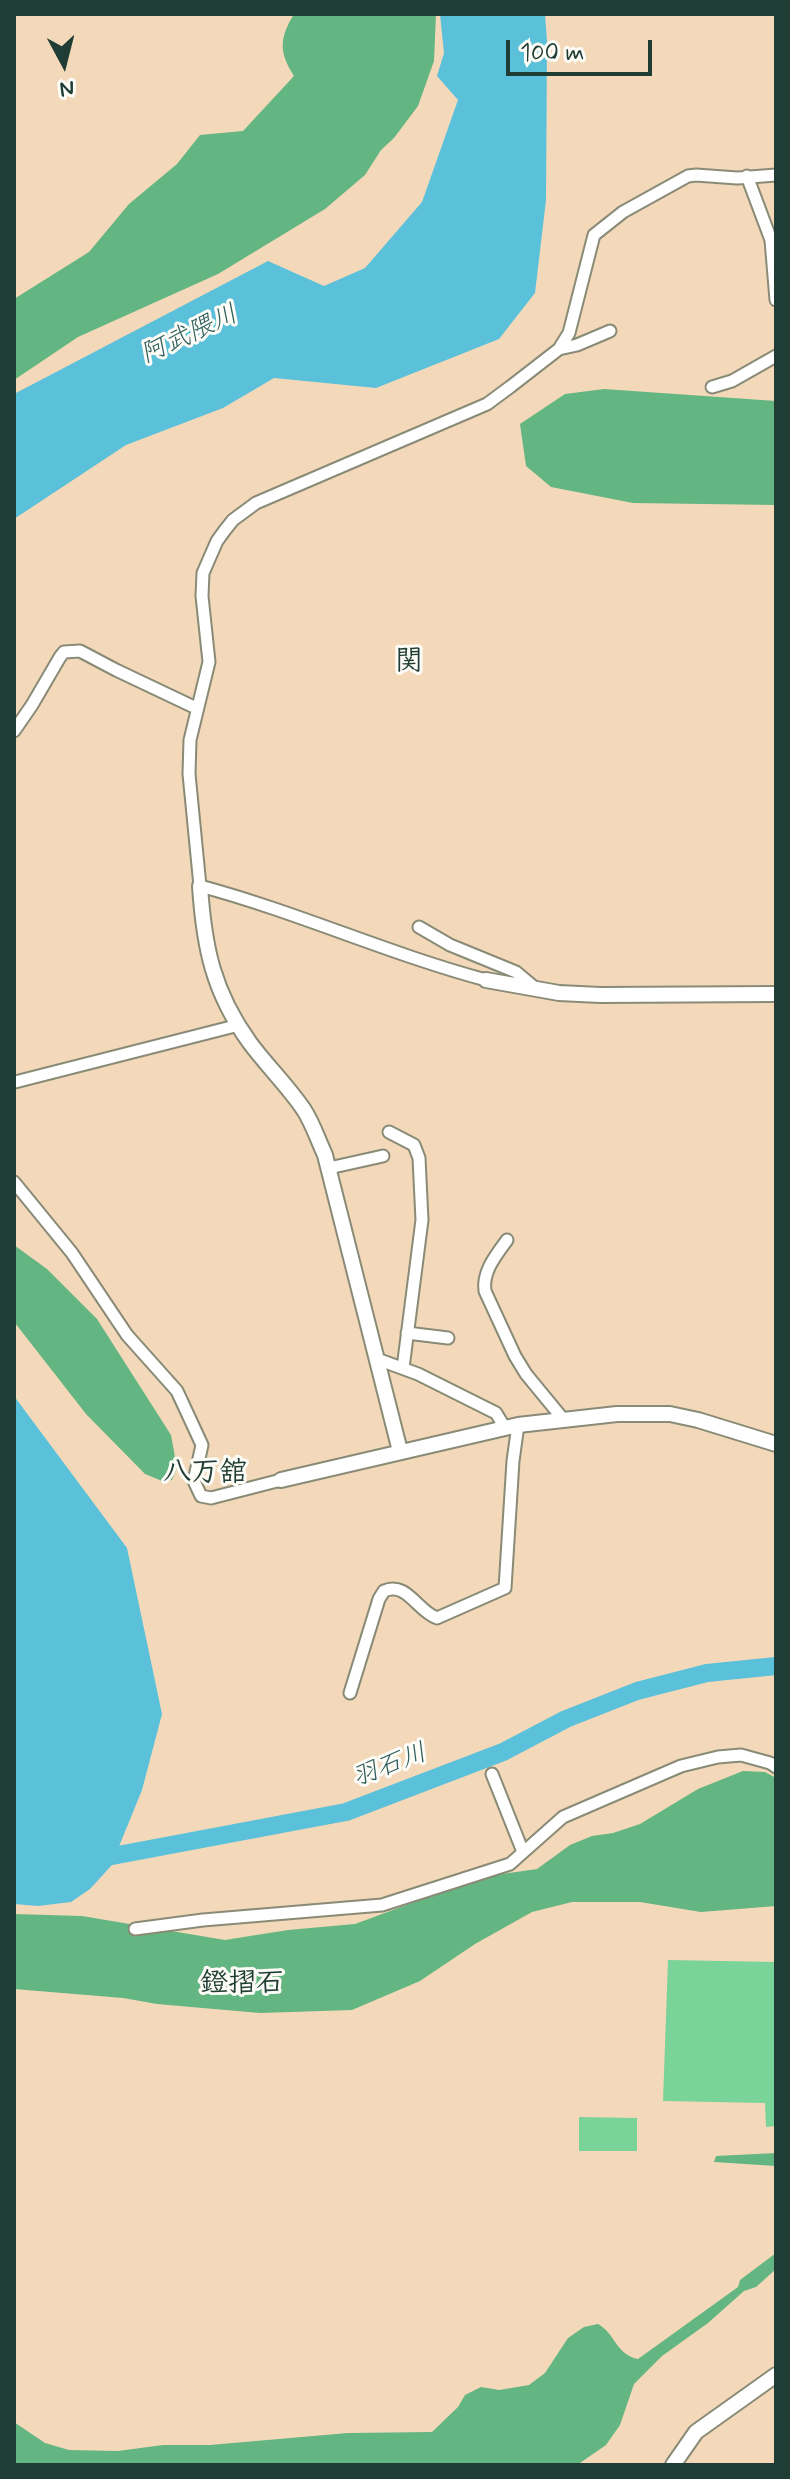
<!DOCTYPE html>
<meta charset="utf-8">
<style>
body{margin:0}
#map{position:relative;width:790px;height:2479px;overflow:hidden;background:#f3d9ba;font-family:Mynerve,sans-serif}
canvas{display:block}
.frame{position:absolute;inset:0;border:16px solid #1f3d34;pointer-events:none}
.north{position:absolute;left:24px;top:24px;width:80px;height:80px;-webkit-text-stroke:6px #fdfcf7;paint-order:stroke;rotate:173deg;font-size:22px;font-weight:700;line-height:32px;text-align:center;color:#1f3d34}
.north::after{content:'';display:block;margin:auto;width:28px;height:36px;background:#1f3d34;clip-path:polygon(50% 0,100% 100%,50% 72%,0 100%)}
.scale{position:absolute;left:506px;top:40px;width:146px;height:36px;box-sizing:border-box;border:4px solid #1f3d34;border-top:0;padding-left:10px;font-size:24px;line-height:28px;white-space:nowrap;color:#1f3d34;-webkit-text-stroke:6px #fdfcf7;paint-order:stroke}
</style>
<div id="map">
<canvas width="790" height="2479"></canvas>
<div class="frame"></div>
<div class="north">N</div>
<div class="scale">100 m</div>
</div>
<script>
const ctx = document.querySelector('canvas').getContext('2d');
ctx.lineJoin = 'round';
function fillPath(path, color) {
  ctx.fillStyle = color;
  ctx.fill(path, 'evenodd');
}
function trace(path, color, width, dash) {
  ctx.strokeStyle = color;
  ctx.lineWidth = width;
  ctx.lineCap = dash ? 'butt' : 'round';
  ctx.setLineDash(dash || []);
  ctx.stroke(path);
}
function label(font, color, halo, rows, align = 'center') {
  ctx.font = font + ' Mynerve,"Klee One",sans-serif';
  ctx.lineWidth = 6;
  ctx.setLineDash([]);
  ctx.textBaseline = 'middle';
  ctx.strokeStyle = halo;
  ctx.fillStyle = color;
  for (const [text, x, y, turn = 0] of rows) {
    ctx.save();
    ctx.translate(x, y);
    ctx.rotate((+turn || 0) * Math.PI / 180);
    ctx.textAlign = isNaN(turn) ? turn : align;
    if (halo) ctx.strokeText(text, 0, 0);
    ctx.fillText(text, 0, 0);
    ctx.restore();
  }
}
fillPath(new Path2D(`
 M668,1960l108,2v164l-10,1 -1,-24 -102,-2z
 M579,2117l58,1v33h-58z`), '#7ad399');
fillPath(new Path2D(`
 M294,14h142l-2,47 -16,45 -24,32 -13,12 -16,25 -40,34 -107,65 -140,63 -64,43v-81l75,-47 40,-48 48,-40 23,-29 43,-4 51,-55c-15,-24 -15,-37 0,-62z
 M604,389l172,12v104l-143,-2 -82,-16 -25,-21 -6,-42 45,-30z
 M14,1245l33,24 50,50 74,116 6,33 -5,12 -10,1 -17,-7 -59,-60 -71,-91z
 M743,1771l22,1 11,6v128l-75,6 -61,-10h-68l-40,10 -57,32 -55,37 -68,29 -92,3 -103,-9 -34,-6 -109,-9v-75l68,2 143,24 63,-10 67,-6 57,-21 30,-15 25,-9 70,-10 33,-24 22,-9 21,-3 27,-9 58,-35z
 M776,2153v13l-62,-4 2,-6z
 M776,2253v16l-20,18 -12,4 -36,32 -46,33 -28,28 -14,41 -14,20 -29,20h-563v-43l31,21 24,7 49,1 45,-6h47l138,-12 84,-1 26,-25 7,-12 16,-8 18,3 30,-5 16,-12 23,-35 16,-11 14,-3c18,10 17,30 40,35l100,-72 2,-7z`), '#63b581');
fillPath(new Path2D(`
 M440,14h105l2,27 -1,159 -11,93 -36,46 -123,49 -102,-10 -51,30 -97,37 -112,74v-125l254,-133 56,25 41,-18 57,-66 36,-102 -21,-24 7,-23z
 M14,1396l113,152 35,166 -20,76 -31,76 -21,23 -19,13 -33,4 -24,-2z`), '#5bc0d9');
trace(new Path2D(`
 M91,1860l255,-48 157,-60 63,-33 71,-28 70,-18 69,-7`), '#5bc0d9', 18);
trace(new Path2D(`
 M638,16v-2`), '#c9ba9f', 11, [11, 5.5]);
const minor = new Path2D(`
 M747,176l24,64 5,60
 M559,349l18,-4 33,-14
 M712,387l20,-6 44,-25
 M14,731l18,-26 28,-48 4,-5 16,-1 36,19 78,37
 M419,927l31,18 66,27 19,16
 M486,980c-97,-26 -189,-68 -286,-94l-11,-112 1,-34 19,-78 -7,-66 1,-23 14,-32 8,-11 8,-10 23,-17 231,-99 23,-17 49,-38 10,-16 25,-98 29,-23 65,-36 8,-1 41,3 39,-3
 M15,1082l224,-57
 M389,1132l25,13 5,13 3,62 -19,148
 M329,1168l54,-12
 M14,1182l58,71 55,82 50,56 25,54 -8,36 7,15 10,2 70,-18
 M507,1240c-11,15 -25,32 -22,51l30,65 11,18 37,45
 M407,1333l41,5
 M377,1359l41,15 78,39 9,15
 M350,1693l29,-94 5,-8c23,-10 33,20 53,27l68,-30 8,-127 5,-36
 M492,1774l31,78
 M135,1929l68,-9 179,-15 128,-41 53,-47 118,-51 37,-9 23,-2 29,8 6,4`);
const tertiary = new Path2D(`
 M200,886c4,61 13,106 50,157 17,23 38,43 54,67 9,14 14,30 21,45l75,296
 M486,980l73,13 41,2 176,-1
 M281,1480l237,-55 99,-11h53l28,6 78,24
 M673,2465l23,-33 80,-57`);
trace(minor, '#898b77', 15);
trace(tertiary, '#898b77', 18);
trace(minor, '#fff', 11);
trace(tertiary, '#fff', 14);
label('italic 26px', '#2e5e5d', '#fdfcf7', [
 ["阿武隈川",190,336,-25],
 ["羽石川",390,1767,-21]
]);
label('bold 28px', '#1f3d34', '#fdfcf7', [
 ["関",409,663],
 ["八万舘",205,1474],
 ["鐙摺石",242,1985]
]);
</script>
